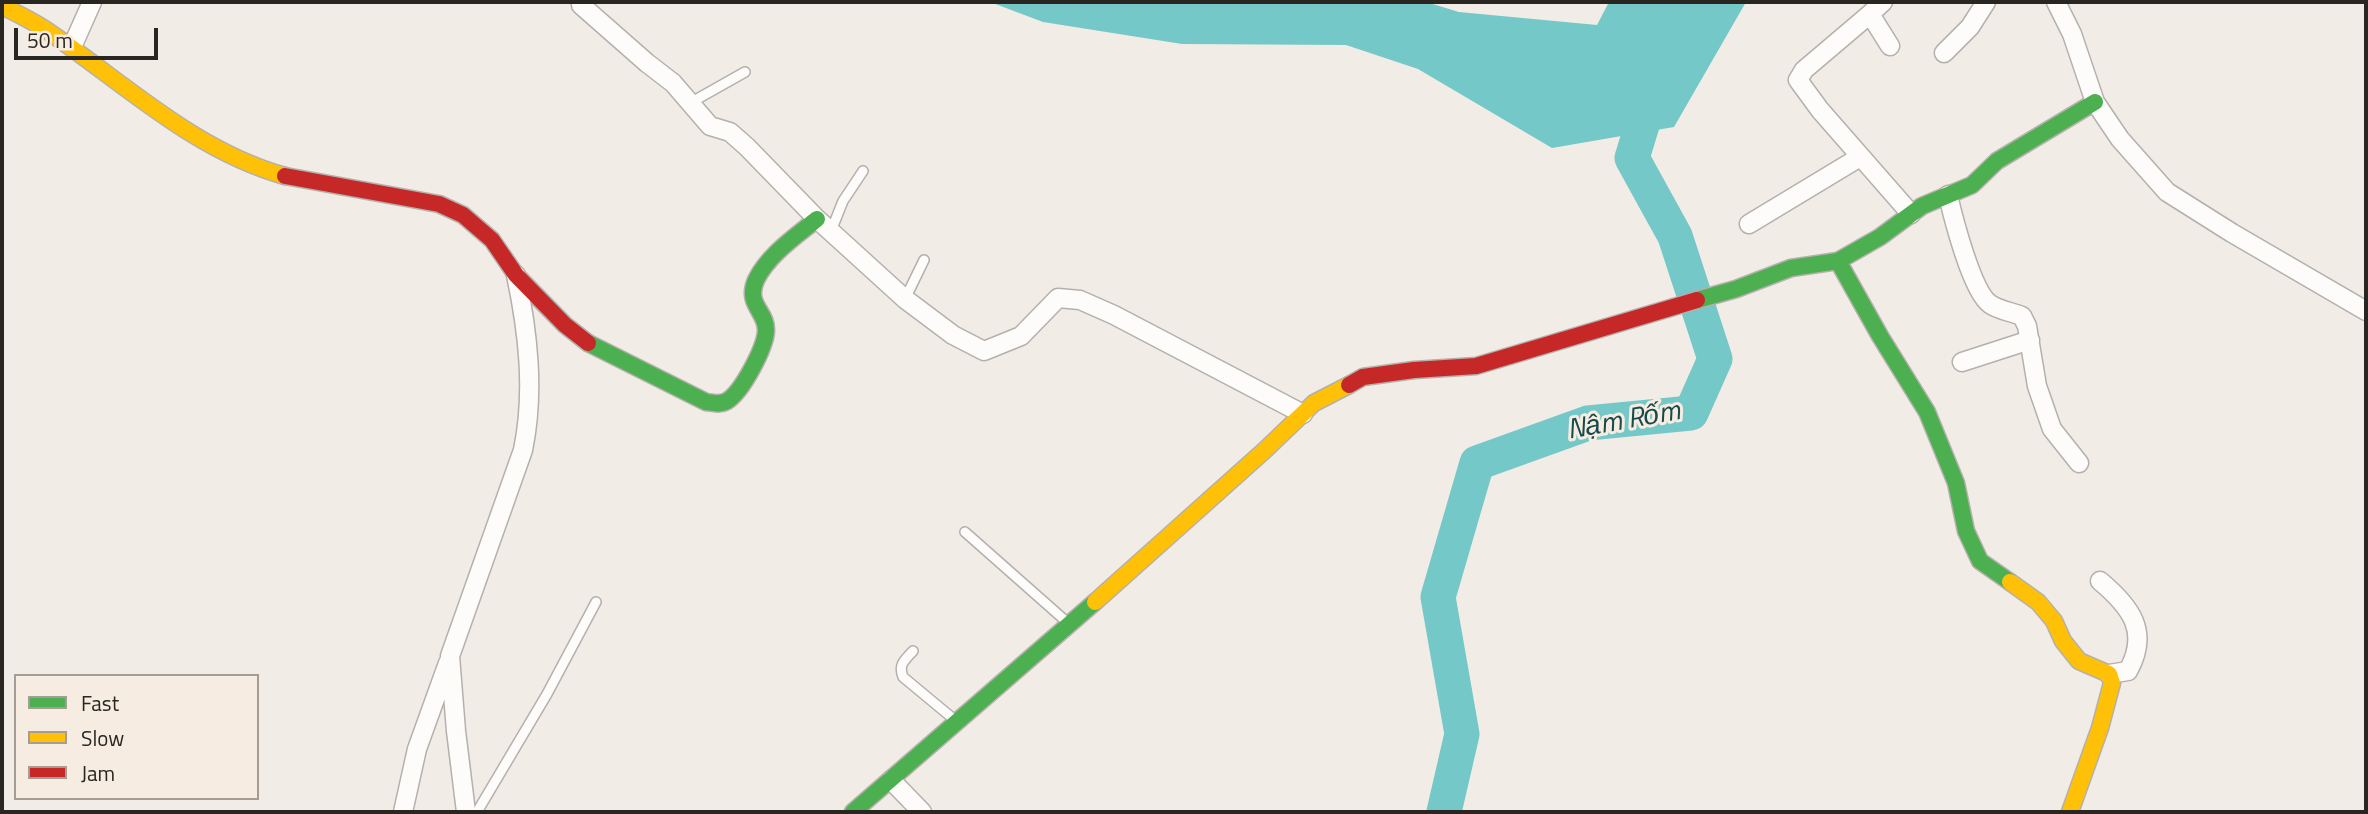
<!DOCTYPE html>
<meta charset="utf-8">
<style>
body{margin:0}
#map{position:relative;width:2368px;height:814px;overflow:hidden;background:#f2ece7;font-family:"Titillium Web",sans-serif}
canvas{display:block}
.frame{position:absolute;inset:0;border:4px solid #292622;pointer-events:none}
.legend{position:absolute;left:14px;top:674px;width:245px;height:126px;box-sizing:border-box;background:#f6ece2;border:2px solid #a49d95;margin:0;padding:9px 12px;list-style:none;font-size:21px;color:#292622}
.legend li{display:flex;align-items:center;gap:14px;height:35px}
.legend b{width:35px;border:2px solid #a49d95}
.scale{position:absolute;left:14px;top:28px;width:144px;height:32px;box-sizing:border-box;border:4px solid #292622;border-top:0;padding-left:9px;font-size:21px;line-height:24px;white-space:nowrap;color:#292622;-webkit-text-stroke:5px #f6ece2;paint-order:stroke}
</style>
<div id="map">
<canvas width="2368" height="814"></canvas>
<div class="frame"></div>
<ul class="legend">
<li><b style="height:9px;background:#4caf50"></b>Fast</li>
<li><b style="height:9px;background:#ffc107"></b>Slow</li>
<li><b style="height:9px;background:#c62828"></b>Jam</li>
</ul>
<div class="scale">50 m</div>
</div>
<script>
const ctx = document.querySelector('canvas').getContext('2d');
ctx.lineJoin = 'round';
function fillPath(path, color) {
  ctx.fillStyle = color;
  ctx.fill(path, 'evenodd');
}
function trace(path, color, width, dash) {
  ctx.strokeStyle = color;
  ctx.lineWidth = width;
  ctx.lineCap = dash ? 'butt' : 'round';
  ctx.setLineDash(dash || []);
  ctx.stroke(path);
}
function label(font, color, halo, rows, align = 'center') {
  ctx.font = font + ' "Titillium Web",sans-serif';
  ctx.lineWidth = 6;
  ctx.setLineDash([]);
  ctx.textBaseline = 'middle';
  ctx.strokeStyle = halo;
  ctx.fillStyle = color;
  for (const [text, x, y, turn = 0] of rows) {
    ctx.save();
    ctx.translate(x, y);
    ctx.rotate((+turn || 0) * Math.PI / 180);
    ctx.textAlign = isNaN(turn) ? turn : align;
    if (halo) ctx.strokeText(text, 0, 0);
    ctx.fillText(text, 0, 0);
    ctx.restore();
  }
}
fillPath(new Path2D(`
 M990,2h436l33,10 138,13 12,-23h137l-72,125 -122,21 -134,-79 -72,-24 -164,-1 -139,-22z`), '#74c8c7');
trace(new Path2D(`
 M1444,812l18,-78 -24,-137 39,-134 111,-40 103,-10 24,-54 -40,-123 -43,-78 29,-95 33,-61`), '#74c8c7', 35);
const lane = new Path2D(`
 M690,103l55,-31
 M831,231l12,-30 20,-30
 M905,299l19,-39
 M965,532l103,91
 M913,651c-8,9 -15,13 -10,26l53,44
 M477,812l70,-118 49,-92`);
const street = new Path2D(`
 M1883,2l-13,12 20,32
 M2056,2l16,32 23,68 25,37 47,53 65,41 134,78
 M581,5l66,58 26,20 37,43 20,6 17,15 70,72 88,80 48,36 31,16 37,-15 37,-38 22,2 34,15 189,99
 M1870,14l-66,56 -6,10 22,30 91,104
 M72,47l20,-45
 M1944,53l26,-26 16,-25
 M1948,195c5,22 24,97 42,109 8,6 22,8 32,12l5,10 10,60 15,43 27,34
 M1749,224l111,-67
 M1962,362l68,-22
 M2100,581c31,26 50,51 28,90l-19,3
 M891,780l31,32
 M403,812l14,-63 31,-86
 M466,812l-10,-81 -6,-75 73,-206c12,-58 5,-118 -7,-175`);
const fast = new Path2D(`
 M1838,261l42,75 47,76 29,71 10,48 14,30 30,21
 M1697,300l39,-11 55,-21 47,-7 42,-24 42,-31 50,-21 25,-24 98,-59
 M588,343l118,59c7,1 14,3 21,-1 15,-9 38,-53 39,-70 1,-20 -21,-26 -10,-51 12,-25 40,-44 61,-61
 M853,812l242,-210`);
const slow = new Path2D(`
 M2,6c16,8 33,16 47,26 76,52 146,119 236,144
 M2010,582l28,20 16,19 9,20 16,20 30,13 3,9 -12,45 -30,84
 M1095,602l170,-152 49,-47 35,-18`);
const jam = new Path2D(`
 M285,176l154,28 24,11 29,25 24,35 49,50 23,18
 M1349,385l14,-8 51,-7 62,-4 221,-66`);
trace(lane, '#b4b0ac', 12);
trace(street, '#b4b0ac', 21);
trace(fast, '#b4b0ac', 19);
trace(slow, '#b4b0ac', 19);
trace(jam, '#b4b0ac', 19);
trace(lane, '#fdfcfb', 9);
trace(street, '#fdfcfb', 18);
trace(fast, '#4caf50', 16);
trace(slow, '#ffc107', 16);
trace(jam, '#c62828', 16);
label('italic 28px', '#164a4b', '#f6ece2', [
 ["Nậm Rốm",1624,422,-10]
]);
</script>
